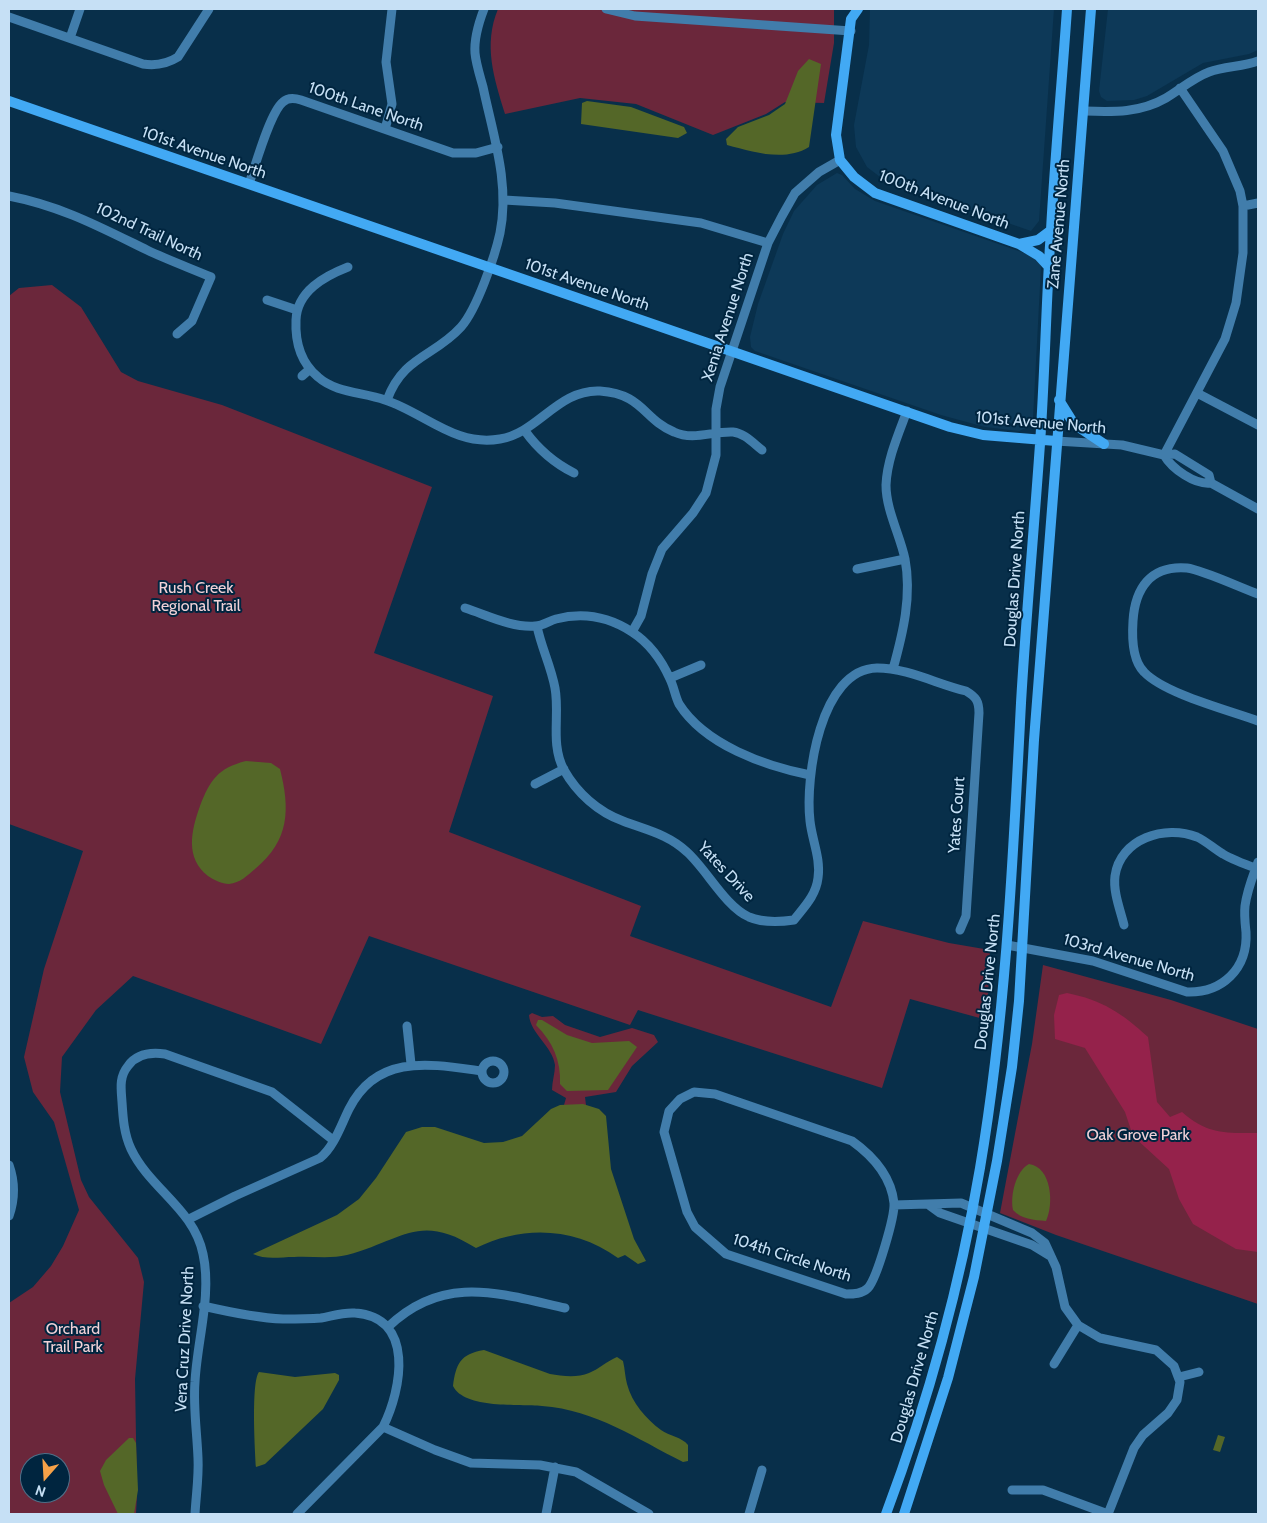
<!DOCTYPE html>
<style>
body{margin:0}
#map{position:relative;width:1267px;height:1523px;overflow:hidden;background:#082f4a;font-family:Cabin,sans-serif}
canvas{display:block}
.frame{position:absolute;inset:0;border:10px solid #c6e0f5;pointer-events:none}
.north{position:absolute;left:20px;top:1453px;width:50px;height:50px;box-sizing:border-box;background:#00253f;border:1px solid #4f7088;border-radius:50%;rotate:199deg;font-size:14px;font-weight:700;line-height:20px;text-align:center;color:#c6e0f5}
.north::after{content:'';display:block;margin:auto;width:18px;height:22px;background:#f6a248;clip-path:polygon(50% 0,100% 100%,50% 72%,0 100%)}
</style>
<div id="map">
<canvas width="1267" height="1523"></canvas>
<div class="frame"></div>
<div class="north">N</div>
</div>
<script>
const ctx = document.querySelector('canvas').getContext('2d');
ctx.lineJoin = 'round';
function fillPath(path, color) {
  ctx.fillStyle = color;
  ctx.fill(path, 'evenodd');
}
function trace(path, color, width, dash) {
  ctx.strokeStyle = color;
  ctx.lineWidth = width;
  ctx.lineCap = dash ? 'butt' : 'round';
  ctx.setLineDash(dash || []);
  ctx.stroke(path);
}
function label(font, color, halo, rows, align = 'center') {
  ctx.font = font + ' Cabin,sans-serif';
  ctx.lineWidth = 4;
  ctx.setLineDash([]);
  ctx.textBaseline = 'middle';
  ctx.strokeStyle = halo;
  ctx.fillStyle = color;
  for (const [text, x, y, turn = 0] of rows) {
    ctx.save();
    ctx.translate(x, y);
    ctx.rotate((+turn || 0) * Math.PI / 180);
    ctx.textAlign = isNaN(turn) ? turn : align;
    if (halo) ctx.strokeText(text, 0, 0);
    ctx.fillText(text, 0, 0);
    ctx.restore();
  }
}
fillPath(new Path2D(`
 M870,9h184l-15,212 -8,10 -147,-51 -17,-13 -11,-20 -2,-22 15,-80z
 M1108,9h150v41l-9,4 -46,9 -56,33 -13,4 -27,1 -6,-4 -2,-6z
 M837,173l5,2 13,14 20,12 158,55 6,5 2,6 -8,151 -7,10 -7,3 -34,-4 -44,-12 -186,-64 -4,-4 -1,-10 8,-33 25,-70 11,-23 23,-26z`), '#0d3958');
fillPath(new Path2D(`
 M498,9h336v34l-10,60 -39,-1 -19,12 -53,21 -77,-31 -56,-6 -75,16c-11,-36 -22,-69 -7,-105z
 M52,285l29,22 40,65 17,9 84,24 210,82 -58,166 119,43 -44,136 192,74 -11,30 201,71 32,-86 86,22 41,7 -3,70 -77,-21 -28,89 -244,-78 -8,15 -261,-89 -48,108 -188,-68 -37,34 -34,47 -2,35 21,88 8,17 49,61 6,24 -9,97 2,116 -1,19h-127v-211l24,-16 18,-21 12,-20 16,-36 -25,-88 -21,-30 -9,-35 20,-88 39,-118 -74,-27v-528l10,-8zM30,1463h30v30h-30z
 M1043,965l128,35 87,29v275l-202,-69 -56,-22 32,-169z
 M532,1013l10,4 11,-1 12,9 35,12 32,-9 22,7 4,7 -26,24 -16,26 -31,5 1,8h-22l2,-7 -14,-8c0,-8 3,-17 3,-25 -2,-18 -25,-32 -26,-50z`), '#6b273b');
fillPath(new Path2D(`
 M1067,993c35,7 55,20 81,44l9,65 13,15 12,-5c26,23 44,21 76,21v119l-22,-3 -43,-25 -14,-25 -10,-30 -36,-33 -8,-24 -40,-64 -30,-9 -1,-24 5,-20z`), '#95224b');
fillPath(new Path2D(`
 M809,59l12,5 -12,83c-24,15 -56,5 -82,-2l-1,-6 12,-12 31,-12 16,-11 13,-33z
 M587,101l44,6 53,20 3,6 -9,5 -97,-14 1,-21z
 M246,761l25,2 9,6c10,40 10,71 -25,100 -7,6 -15,14 -26,15 -7,0 -15,-4 -21,-8 -23,-18 -17,-45 -8,-70 10,-26 18,-38 46,-45z
 M538,1020h4l25,15 25,8 37,-2 8,6 -29,43 -41,1 -7,-7c1,-23 -7,-42 -24,-59z
 M583,1104l16,5 7,7 5,53 23,70 12,22 -8,3 -13,-9 -7,3c-43,-31 -95,-33 -142,-10 -57,-36 -73,-8 -129,7 -16,4 -36,1 -53,2 -14,0 -29,3 -41,-3l84,-39 22,-16 17,-21 30,-46 16,-5h13l49,16 19,-1 19,-6 29,-27 9,-4z
 M1029,1164c23,3 25,41 17,57 -12,-1 -25,-2 -33,-11 -3,-15 3,-39 16,-46z
 M484,1350l66,24c12,2 27,4 39,-1 10,-4 18,-12 28,-16l6,4c2,8 2,16 4,23 5,19 19,35 34,46 8,6 21,7 27,15v16l-5,1c-46,-23 -87,-52 -141,-56 -22,-2 -78,3 -89,-20 3,-22 7,-32 31,-36z
 M259,1372l36,5 40,-4 4,2v5l-16,29 -58,55 -9,3c-1,-16 -5,-85 3,-95z
 M1218,1435l7,2 -5,15 -7,-2z
 M129,1438h4l3,5 2,47 -4,24h-16l-14,-29 -4,-14 6,-11z`), '#546728');
trace(new Path2D(`
 M606,9l29,7 216,15
 M9,17l134,47c13,2 24,0 35,-7l31,-48
 M70,38l10,-29
 M1084,111c30,1 56,2 82,-13 15,-9 27,-20 43,-26 16,-6 33,-5 49,-11
 M385,129l7,-25 -6,-42 6,-53
 M249,184c6,-17 21,-72 34,-82 5,-5 12,-4 18,-2l152,53h23l22,-6
 M9,196c52,10 91,31 138,54 21,10 43,18 64,27l-19,44 -15,13
 M504,200l51,3 146,20 67,20
 M1243,206l15,-3
 M348,267c-23,9 -51,24 -52,53 -1,22 4,42 22,57 18,16 45,15 67,23 40,13 70,47 115,39 38,-6 58,-50 100,-48 43,3 43,28 74,41 20,9 38,-1 59,0 11,1 20,11 29,18
 M267,300l30,10
 M302,376l8,-7
 M1197,393l61,32
 M387,400c16,-44 47,-43 74,-73 16,-18 34,-71 39,-94 10,-50 -7,-98 -17,-146 -3,-11 -7,-23 -8,-34 -1,-14 4,-31 9,-44
 M525,431c13,18 29,32 49,42
 M1056,441l66,4 42,10 11,-1 34,21 2,8
 M1164,455l61,-116 11,-36 7,-50v-47l-3,-15 -17,-40 -43,-63
 M1164,455c8,14 31,30 47,28l47,26
 M857,569l48,-10
 M1258,594c-17,-6 -55,-24 -71,-26 -37,-3 -52,21 -54,53 -1,15 -1,39 11,51 21,22 84,38 114,49
 M465,608c22,7 47,20 70,18 7,0 14,-5 21,-7 27,-7 53,-2 76,13 17,11 30,29 38,47 4,8 5,17 9,25 26,41 86,62 131,71
 M537,626c4,21 14,40 18,62 5,27 -5,56 9,82 13,23 34,42 59,51 23,9 45,13 64,31 20,18 38,54 62,65 14,6 31,5 45,3 11,-14 22,-25 24,-42 3,-19 -6,-38 -8,-57 -5,-43 10,-152 67,-153 30,0 60,16 89,23 10,6 13,10 13,22l-13,203 -6,14
 M632,632l9,-16 11,-42 10,-25 31,-36 13,-20 10,-38v-46l4,-22 48,-144 14,-27 13,-23 24,-21 21,-12
 M893,669c10,-36 19,-73 12,-110 -5,-24 -19,-49 -19,-74 1,-25 12,-50 21,-74
 M670,678l31,-13
 M535,784l29,-15
 M1124,925c-4,-16 -11,-33 -9,-49 5,-37 50,-52 82,-39 9,4 17,12 26,17 10,6 24,11 35,15
 M1007,945l86,16 94,31c35,1 61,-23 59,-60 -1,-9 -2,-17 -1,-26 2,-16 8,-30 13,-44
 M407,1026l4,38
 M482 1072a11 11 0 1 1 22 0a11 11 0 1 1-22 0Z
 M694,1092l21,2 137,47c21,15 39,35 42,62 1,13 -17,75 -26,85 -6,6 -14,6 -22,6l-120,-40 -31,-27 -8,-15 -23,-80 5,-21 11,-12z
 M9,1165c6,17 6,34 0,51
 M894,1205l67,-2 71,30 13,10 11,24 9,40 13,18 22,13 56,12 18,16 6,16 -3,18 -9,13 -25,22 -9,13 -26,66
 M929,1205l11,8 92,32 18,11
 M189,1219l46,-23 85,-38c14,-11 21,-33 29,-49 28,-56 82,-45 133,-38
 M203,1306c26,6 53,12 80,13 12,0 25,0 38,-1 11,-2 23,-6 34,-5 60,4 47,76 28,114l-86,87
 M388,1327c55,-53 110,-34 177,-19
 M1054,1364l24,-39
 M1179,1377l20,-5
 M383,1427l52,23 36,13 69,2 36,7 73,42
 M1012,1490h31l65,24
 M195,1514c1,-19 4,-37 3,-56 -1,-26 -5,-51 -3,-76 2,-41 17,-87 8,-128 -9,-45 -53,-65 -72,-105 -7,-15 -8,-31 -9,-47 -1,-14 -3,-25 6,-36 9,-13 23,-14 37,-12l107,38 61,48
 M546,1514l9,-47
 M749,1514l13,-44`), '#417dab', 9);
trace(new Path2D(`
 M858,9l-7,10 -15,116 4,25 14,17 21,16 144,51 20,12 11,12
 M9,101l941,326 33,8 73,6
 M1019,244l19,-4 12,-9
 M1059,400l15,24 30,20
 M886,1514c42,-112 74,-228 94,-346 26,-154 33,-309 41,-465 5,-86 13,-173 19,-259 5,-71 6,-143 11,-214 4,-74 11,-148 16,-221
 M904,1514l44,-136 26,-101 23,-116 15,-94 7,-66 15,-261 57,-731`), '#42a9f4', 10);
label('16px', '#c6e0f5', '#00253f', [
 ["100th Lane North",366,107,19],
 ["101st Avenue North",204,153,19],
 ["100th Avenue North",944,200,21],
 ["Zane Avenue North",1059,224,-85],
 ["102nd Trail North",149,232,25],
 ["101st Avenue North",587,285,19],
 ["Xenia Avenue North",728,317,-72],
 ["101st Avenue North",1041,423,5],
 ["Douglas Drive North",1015,579,-86],
 ["Yates Court",957,815,-86],
 ["Yates Drive",726,872,47],
 ["103rd Avenue North",1129,958,16],
 ["Douglas Drive North",988,982,-84],
 ["104th Circle North",792,1258,18],
 ["Vera Cruz Drive North",185,1339,-87],
 ["Douglas Drive North",915,1377,-74]
]);
label('16px', '#f1d1d7', '#00253f', [
 ["Rush Creek",196,588],
 ["Regional Trail",196,606],
 ["Oak Grove Park",1138,1135],
 ["Orchard",73,1329],
 ["Trail Park",73,1347]
]);
</script>
